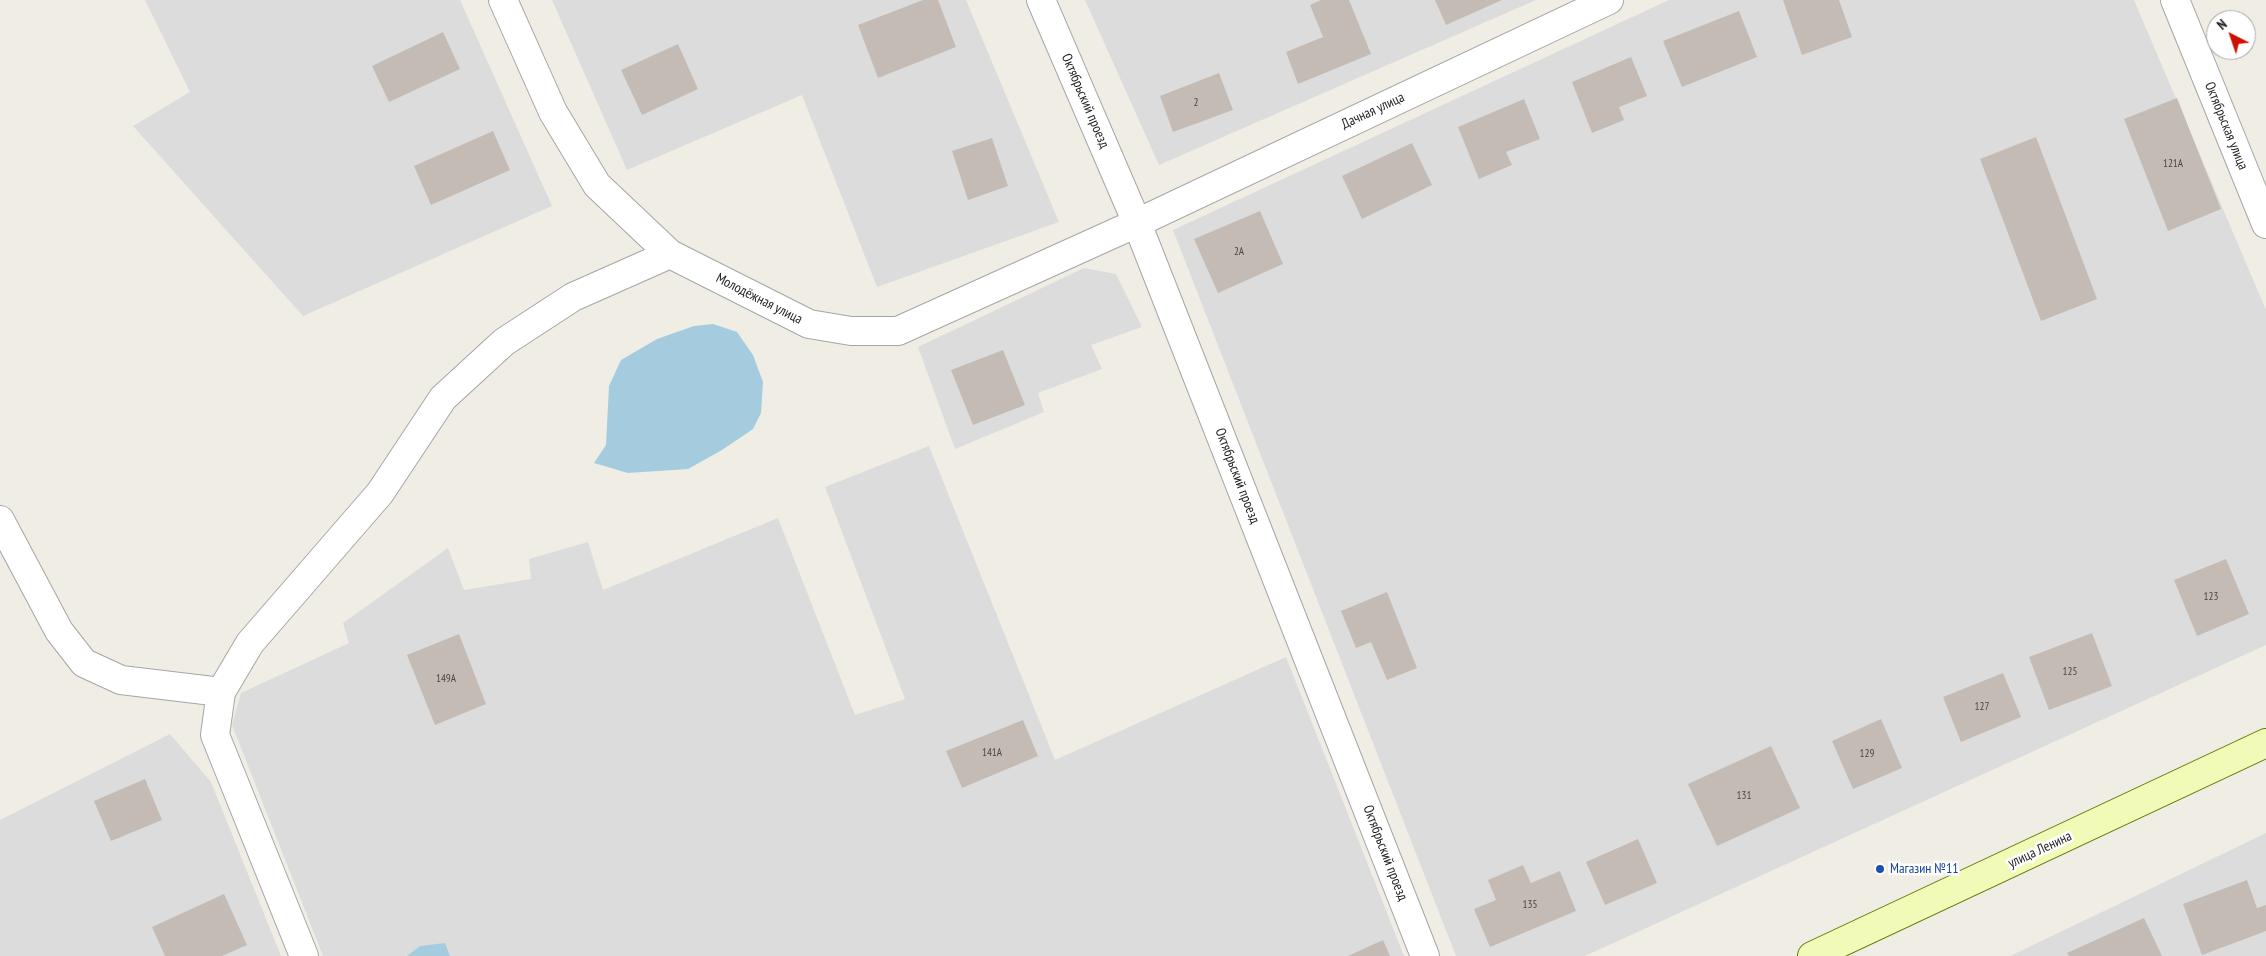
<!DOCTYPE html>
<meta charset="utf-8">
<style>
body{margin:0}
#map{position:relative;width:2266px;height:956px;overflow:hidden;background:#f0ede5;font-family:"PT Sans Narrow",sans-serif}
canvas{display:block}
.north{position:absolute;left:2206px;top:10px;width:50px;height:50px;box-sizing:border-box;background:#fff;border:1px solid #a5a5a5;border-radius:50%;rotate:319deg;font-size:14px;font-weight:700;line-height:20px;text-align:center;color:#1f1f1f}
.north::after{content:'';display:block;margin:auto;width:18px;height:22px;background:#cd1000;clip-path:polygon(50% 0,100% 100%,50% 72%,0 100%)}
</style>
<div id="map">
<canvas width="2266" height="956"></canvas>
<div class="north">N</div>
</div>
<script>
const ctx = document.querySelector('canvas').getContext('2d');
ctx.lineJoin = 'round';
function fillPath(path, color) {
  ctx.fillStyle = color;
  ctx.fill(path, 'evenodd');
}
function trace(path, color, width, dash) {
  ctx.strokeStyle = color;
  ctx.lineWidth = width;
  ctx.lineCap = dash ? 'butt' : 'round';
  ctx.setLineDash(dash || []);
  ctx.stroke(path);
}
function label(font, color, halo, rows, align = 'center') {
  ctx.font = font + ' "PT Sans Narrow",sans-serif';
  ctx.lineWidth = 5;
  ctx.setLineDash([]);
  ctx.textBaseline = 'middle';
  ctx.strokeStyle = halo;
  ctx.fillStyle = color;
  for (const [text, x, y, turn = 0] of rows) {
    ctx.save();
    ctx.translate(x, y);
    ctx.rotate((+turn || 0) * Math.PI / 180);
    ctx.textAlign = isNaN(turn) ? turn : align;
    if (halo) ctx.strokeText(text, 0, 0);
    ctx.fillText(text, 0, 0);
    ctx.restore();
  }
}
fillPath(new Path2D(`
 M145,0h315l92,206 -249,110 -170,-190 57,-34z
 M552,0h414l93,222 -182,65 -75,-192 -175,75z
 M1085,0h451l-377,165z
 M1669,0h465l132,310v335l-681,311h-129l-283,-726z
 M1084,268l32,6 26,53 -51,18 11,24 -64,24 6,19 -89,37 -37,-102z
 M929,446l126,314 231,-103 118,299h-1081l-91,-231 9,-32 108,-50 -6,-20 105,-75 16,42 67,-11 -2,-20 59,-17 15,48 175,-72 77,197 50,-16 -80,-212z
 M170,734l41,48 70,174h-281v-136z
 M2266,833v123h-256l142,-68z`), '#dddcdc');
fillPath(new Path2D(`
 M713,324l24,8 16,23 10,27 -2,31 -8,16 -31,21 -34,19 -60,4 -34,-10 12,-18 3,-59 12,-26 36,-21 37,-13z
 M445,943l5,13h-43l13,-10z`), '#a4ccde');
fillPath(new Path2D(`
 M923,0h15l18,47 -78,31 -20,-53z
 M1321,0h28l22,54 -73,30 -12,-32 37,-15 -13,-32z
 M1435,0h67l-56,25z
 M1783,0h56l13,37 -50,18z
 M1739,11l18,46 -75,30 -19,-46z
 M443,32l17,37 -71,33 -17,-36z
 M678,44l20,45 -56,26 -21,-45z
 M1631,57l16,39 -28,11 5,13 -32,13 -20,-51z
 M1219,73l14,37 -60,22 -13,-36z
 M2177,98l44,111 -53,22 -44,-112z
 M1524,99l16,40 -34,13 6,13 -33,14 -21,-52z
 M493,131l17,39 -79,35 -17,-39z
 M2036,137l61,162 -56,22 -61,-162z
 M992,138l16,48 -40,14 -16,-49z
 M1412,143l20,42 -70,34 -20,-43z
 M1260,211l23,53 -65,29 -24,-54z
 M1003,350l22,55 -52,20 -22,-55z
 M2226,559l23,55 -52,22 -23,-56z
 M1387,592l30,76 -30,12 -16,-38 -15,6 -15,-37z
 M2092,633l20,53 -63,24 -20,-53z
 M459,634l27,70 -51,21 -28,-70z
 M2003,673l18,44 -60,25 -18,-45z
 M1881,719l21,49 -49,21 -21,-48z
 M1023,720l15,36 -76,32 -16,-37z
 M1771,746l29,62 -83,38 -29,-62z
 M145,779l17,41 -51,21 -17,-40z
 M1638,839l19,44 -52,22 -19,-43z
 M1523,865l8,18 29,-12 16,40 -86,36 -16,-38 22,-9 -8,-20z
 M2247,880l10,28 9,-3v26l-64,24 -19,-51z
 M224,894l23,51 -25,11h-57l-13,-29z
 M2144,918l18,38h-93l-2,-3z
 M1383,940l7,16h-42z`), '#c4bcb4');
const street = new Path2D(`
 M503,0l50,112 44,73 73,69 139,70 42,7h47l239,-108 472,-223
 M1041,0l96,223 288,733
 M2175,0l91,224
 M0,520l59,111 25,32 37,17 100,12
 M304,956l-89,-221 6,-43 29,-49 130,-150 63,-95 61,-56 69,-45 97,-43`);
const secondary = new Path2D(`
 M1812,956l454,-213`);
trace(street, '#a6a6a6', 30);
trace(secondary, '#627803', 30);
trace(street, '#fff', 28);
trace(secondary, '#f2fab8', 28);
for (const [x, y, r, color] of [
 [1880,869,5,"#1a4fb4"]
]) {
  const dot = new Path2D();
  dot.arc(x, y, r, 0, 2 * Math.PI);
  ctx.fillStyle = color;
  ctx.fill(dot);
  trace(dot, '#fff', 2);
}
label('11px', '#484644', null, [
 ["2",1196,103],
 ["121А",2173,164],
 ["2А",1239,252],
 ["123",2211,597],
 ["125",2070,672],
 ["149А",446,679],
 ["127",1982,707],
 ["141А",992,753],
 ["129",1867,754],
 ["131",1744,796],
 ["135",1530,905]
]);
label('14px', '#1f1f1f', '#fff', [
 ["Октябрьский проезд",1085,101,67],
 ["Дачная улица",1373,111,-25],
 ["Октябрьская улица",2226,126,68],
 ["Молодёжная улица",759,299,27],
 ["Октябрьский проезд",1237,476,69],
 ["улица Ленина",2040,850,-25],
 ["Октябрьский проезд",1385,853,69]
]);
label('14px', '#164399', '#fff', [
 ["Магазин №11",1890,869]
], 'left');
</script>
